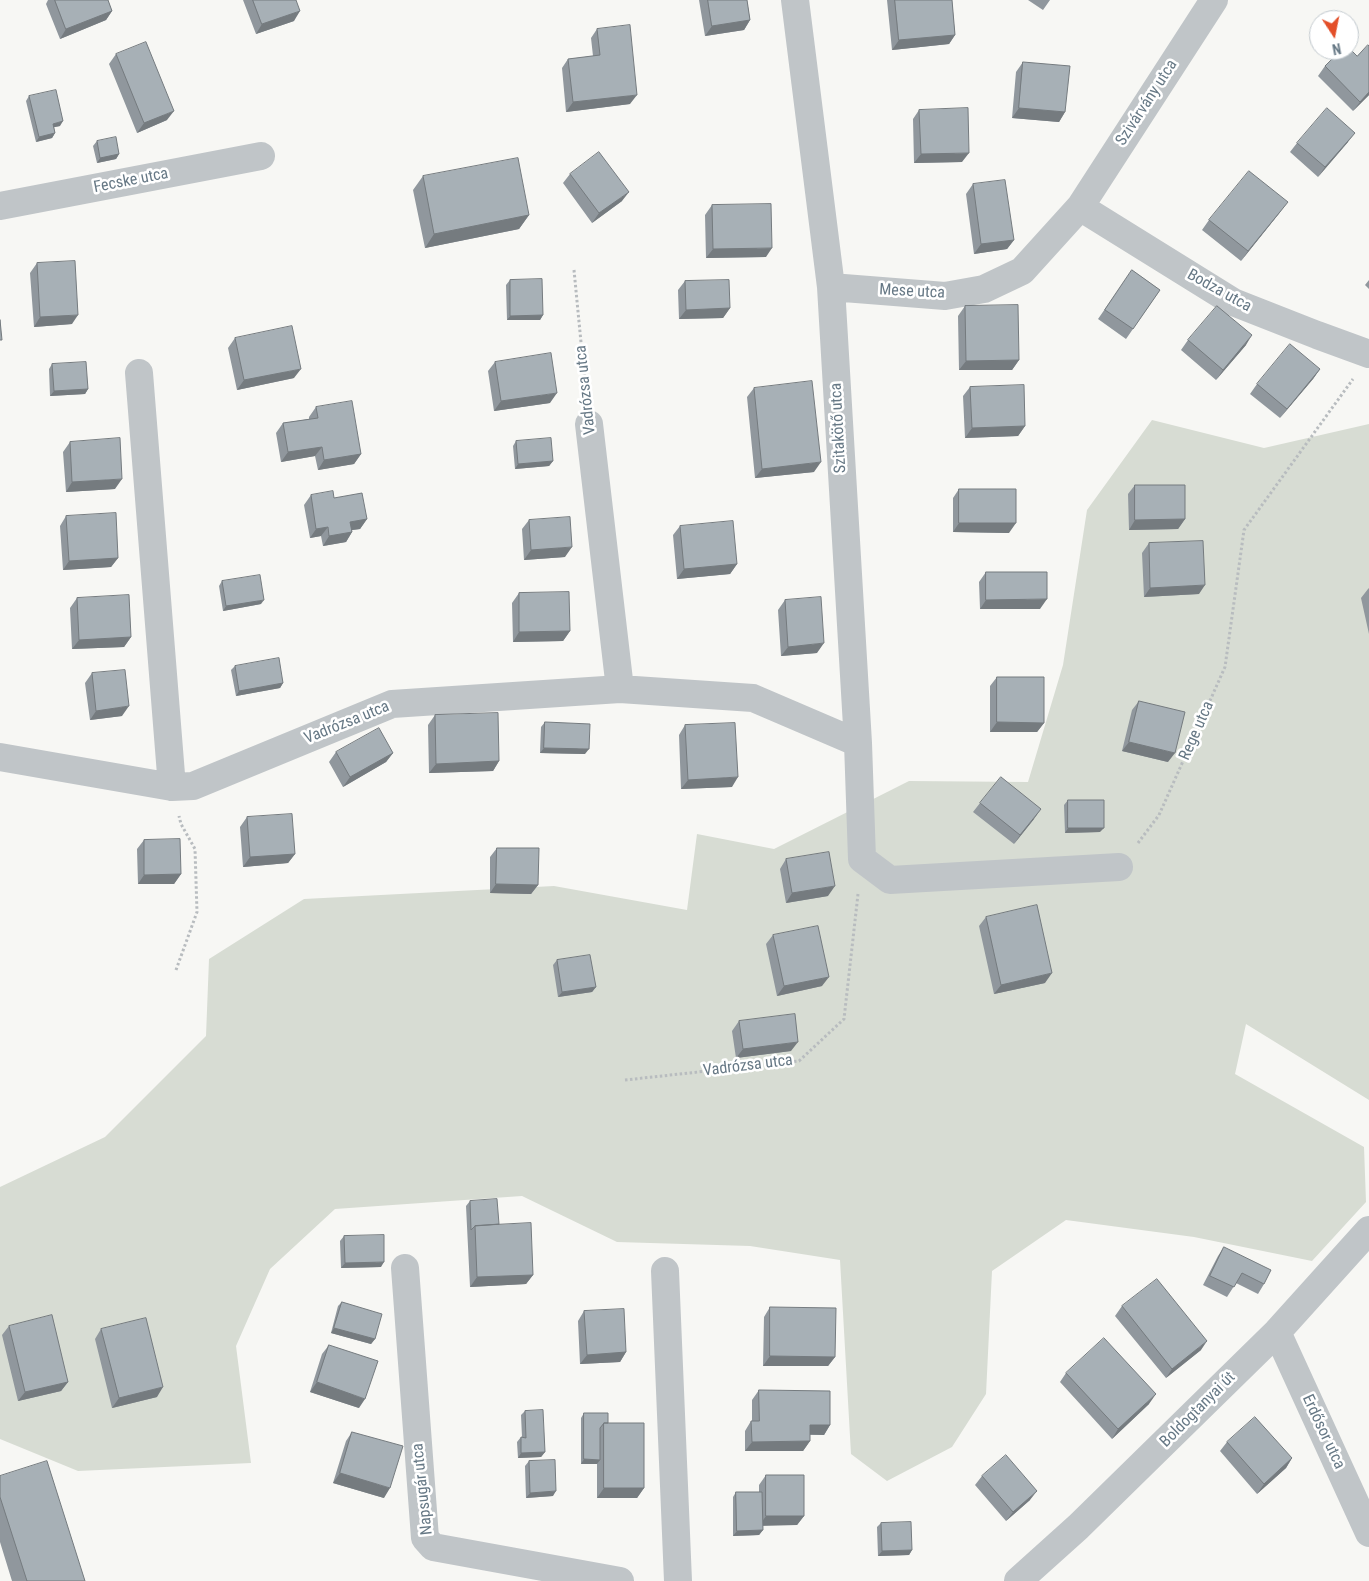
<!DOCTYPE html>
<meta charset="utf-8">
<style>
body{margin:0}
#map{position:relative;width:1369px;height:1581px;overflow:hidden;background:#f7f7f4;font-family:"Roboto Condensed",sans-serif}
canvas{display:block}
.north{position:absolute;left:1309px;top:10px;width:50px;height:50px;box-sizing:border-box;background:#fff;border:1px solid #c2c9ce;border-radius:50%;rotate:169deg;font-size:14px;font-weight:700;line-height:20px;text-align:center;color:#667885}
.north::after{content:'';display:block;margin:auto;width:18px;height:22px;background:#e34f29;clip-path:polygon(50% 0,100% 100%,50% 72%,0 100%)}
</style>
<div id="map">
<canvas width="1369" height="1581"></canvas>
<div class="north">N</div>
</div>
<script>
const ctx = document.querySelector('canvas').getContext('2d');
ctx.lineJoin = 'round';
function fillPath(path, color) {
  ctx.fillStyle = color;
  ctx.fill(path, 'evenodd');
}
function trace(path, color, width, dash) {
  ctx.strokeStyle = color;
  ctx.lineWidth = width;
  ctx.lineCap = dash ? 'butt' : 'round';
  ctx.setLineDash(dash || []);
  ctx.stroke(path);
}
function label(font, color, halo, rows, align = 'center') {
  ctx.font = font + ' "Roboto Condensed",sans-serif';
  ctx.lineWidth = 5;
  ctx.setLineDash([]);
  ctx.textBaseline = 'middle';
  ctx.strokeStyle = halo;
  ctx.fillStyle = color;
  for (const [text, x, y, turn = 0] of rows) {
    ctx.save();
    ctx.translate(x, y);
    ctx.rotate((+turn || 0) * Math.PI / 180);
    ctx.textAlign = isNaN(turn) ? turn : align;
    if (halo) ctx.strokeText(text, 0, 0);
    ctx.fillText(text, 0, 0);
    ctx.restore();
  }
}
fillPath(new Path2D(`
 M1152,420l112,28 105,-24v676l-123,-76 -11,50 129,73 2,55 -54,59 -118,-24 -128,-17 -74,51 -6,123 -34,53 -65,34 -36,-27 -11,-194 -90,-14 -133,-4 -95,-46 -187,13 -65,60 -34,77 15,117 -173,8 -78,-32v-252l105,-50 101,-101 3,-77 95,-60 250,-13 133,24 10,-76 77,15 135,-68 119,1 35,-117 24,-155z`), '#d7dcd3');
trace(new Path2D(`
 M574,270l12,124
 M1138,843l21,-28 66,-148 19,-137 109,-151
 M176,970l21,-58 -2,-63 -14,-25 -2,-8
 M625,1080l174,-19 45,-42 14,-125`), '#b8bcbf', 3, [2.5, 2.5]);
trace(new Path2D(`
 M795,0l36,287 27,456 4,116 28,21 229,-13
 M0,206l261,-50
 M1080,207l153,95 84,33 52,19
 M831,287l114,9 39,-7 38,-18 58,-64 134,-207
 M139,373l33,414
 M589,424l31,265
 M0,757l172,30 21,-1 199,-82 228,-15 133,9 105,45
 M405,1268l20,270 8,9 187,34
 M665,1271l13,310
 M1277,1332l92,201
 M1018,1581l60,-54 199,-195 92,-102`), '#c0c5c8', 28);
fillPath(new Path2D(`
 M48,0h60l4,11 -6,9 -46,19 -14,-35z
 M243,0h53l-2,21 -38,13z
 M699,0h48l3,20 -6,10 -39,6z
 M887,0h65l3,35 -6,9 -57,6z
 M1028,0h22l-7,10z
 M597,29l33,75 -64,8 -4,-44 6,-9 25,-3 -2,-18z
 M116,54l51,66 -30,13 -28,-69z
 M1357,56l12,39 -16,16 -35,-35 7,-10z
 M1023,62l42,50 -6,10 -47,-4 4,-46z
 M29,96l31,30 -6,1 1,6 -3,5 -16,4 -10,-41z
 M919,110l43,52 -48,1 -1,-44z
 M97,141l22,13 -3,5 -19,4 -4,-17z
 M1348,142l-30,35 -28,-25 7,-9z
 M570,174l52,27 -30,22 -29,-40z
 M423,176l106,39 -10,14 -94,19 -12,-58z
 M973,184l41,56 -7,9 -33,5 -8,-60z
 M712,205l54,52 -60,1 -1,-43z
 M1281,211l-40,50 -39,-31 7,-10z
 M37,263l35,61 -38,3 -4,-54z
 M1132,270l28,20 -34,49 -28,-20z
 M510,280l33,35 -3,5h-33l-1,-35z
 M1369,280v9l-4,-4z
 M685,281l45,27 -7,10 -44,1 -1,-29z
 M965,306l54,54 -7,10h-53l-1,-54z
 M235,338l59,40 -57,12 -9,-42z
 M1188,340l58,5 -30,35 -35,-30z
 M495,362l55,41 -56,8 -6,-40z
 M52,364l36,25 -3,5 -35,2 -1,-27z
 M1320,369l-7,10 -33,39 -30,-24 7,-10z
 M970,387l55,39 -7,10 -53,2 -2,-42z
 M754,388l60,84 -59,6 -8,-81z
 M316,407l45,47 -7,10 -36,6 -3,-14 -34,6 -5,-29 7,-10 26,-4v-2z
 M516,441l37,20 -4,5 -34,3 -2,-23z
 M70,442l45,47 -49,3 -3,-40z
 M1135,485l50,34 -7,10 -49,1 -1,-36z
 M959,489l50,44 -56,-1v-34z
 M311,495l23,3 33,21 -7,10 -8,1v2l-6,10 -23,4 -2,-10 -11,2 -6,-33z
 M66,516l52,42 -7,9 -48,3 -3,-44z
 M529,520l36,37 -41,3 -2,-31z
 M680,526l57,38 -7,10 -53,5 -4,-44z
 M1149,543l50,51 -55,3 -2,-44z
 M986,572l54,37h-60l-1,-27z
 M222,581l39,23 -38,7 -4,-25z
 M1369,588v46l-8,-36 7,-9z
 M519,593l51,38 -7,10 -50,1 -1,-39z
 M77,598l54,39 -7,10 -52,2 -2,-41z
 M785,600l32,53 -36,3 -3,-46z
 M235,666l48,17 -3,5 -44,8 -5,-26z
 M92,673l30,43 -32,4 -5,-37z
 M997,677l47,46 -7,9h-47v-46z
 M1139,701l29,61 -46,-11 10,-41z
 M435,715l64,46 -6,10 -64,2 -1,-48z
 M545,722l40,32 -45,-1 1,-26z
 M685,725l47,62 -51,2 -2,-54z
 M336,752l57,1 -7,9 -43,25 -14,-25z
 M1068,800l32,32 -35,1 -1,-28z
 M980,803l54,16 -20,25 -41,-32z
 M247,817l48,37 -7,9 -45,4 -3,-40z
 M144,840l37,34 -7,10h-36l-1,-35z
 M497,848l41,37 -7,9 -41,-1v-36z
 M786,859l42,37 -42,7 -6,-34z
 M986,917l59,66 -51,11 -15,-68z
 M773,935l49,51 -45,10 -11,-52z
 M557,960l39,27 -4,5 -34,5 -5,-32z
 M739,1021l52,30 -55,7 -4,-27z
 M470,1201l29,23 34,51 -7,9 -56,3 -4,-81z
 M344,1236l37,31 -40,1 -1,-27z
 M1224,1247l40,37 -6,10 -22,-11 -9,14 -24,-12 15,-29z
 M342,1302l33,37 -4,5 -40,-11 7,-27z
 M1122,1306l79,44 -35,28 -51,-62z
 M770,1307l65,50 -7,9h-65l1,-49z
 M584,1311l42,41 -6,10 -40,2 -2,-43z
 M9,1326l59,56 -7,9 -43,10 -16,-66z
 M101,1329l56,68 -45,11 -17,-69z
 M329,1345l30,63 -49,-16 12,-38z
 M1066,1373l83,31 -37,35 -52,-57z
 M759,1390l71,35 -6,10h-14v6l-7,10h-58v-20l6,-10h1v-21z
 M525,1411l20,41 -4,5 -23,1 -1,-16 4,-5h1l-1,-22z
 M584,1413l24,10 36,65 -7,10h-40v-34h-16v-46z
 M352,1432l32,66 -51,-15 13,-42z
 M1227,1442l65,16 -6,10 -29,26 -37,-43z
 M529,1461l24,35 -27,2 -1,-32z
 M766,1475l38,41 -7,9h-34v5l-4,5 -26,1v-39l3,-5h23v-7z
 M0,1476l85,105h-73l-12,-39z
 M982,1476l48,24 -24,21 -31,-36z
 M881,1523l31,27 -3,5 -31,1 -1,-29z`), '#90979d');
fillPath(new Path2D(`
 M112,11l-6,9 -46,19 6,-10z
 M300,11l-6,10 -38,13 6,-10z
 M750,20l-6,10 -39,6 7,-10z
 M955,35l-6,9 -57,6 7,-10z
 M1369,92v3l-16,16 7,-9z
 M637,95l-7,9 -64,8 7,-10z
 M1019,108l46,4 -6,10 -47,-4z
 M174,111l-7,9 -30,13 7,-10z
 M63,121l-3,5 -10,2 3,-4z
 M55,133l-3,5 -16,4 3,-5z
 M1355,133l-7,9 -30,35 7,-10z
 M969,153l-7,9 -48,1 7,-9z
 M119,154l-3,5 -19,4 3,-5z
 M629,192l-7,9 -30,22 7,-10z
 M1288,202l-7,9 -40,50 7,-10z
 M529,215l-10,14 -94,19 9,-14z
 M1014,240l-7,9 -33,5 7,-10z
 M772,248l-6,9 -60,1 7,-9z
 M730,308l-7,10 -44,1 7,-9z
 M78,315l-6,9 -38,3 6,-10z
 M543,315l-3,5h-33l3,-4z
 M1252,335l-6,10 -30,35 7,-10z
 M1019,360l-7,10h-53l7,-9z
 M301,369l-7,9 -57,12 7,-10z
 M1320,369l-7,10 -33,39 7,-9z
 M88,389l-3,5 -35,2 4,-5z
 M557,393l-7,10 -56,8 7,-10z
 M1025,426l-7,10 -53,2 7,-10z
 M322,447l-7,9 -34,6 7,-10z
 M361,454l-7,10 -36,6 6,-10z
 M553,461l-4,5 -34,3 3,-5z
 M821,462l-7,10 -59,6 7,-9z
 M122,479l-7,10 -49,3 6,-10z
 M367,519l-7,10 -16,2 6,-9z
 M1185,519l-7,10 -49,1 6,-10z
 M959,523h57l-7,10 -56,-1z
 M328,527l-7,9 -11,2 6,-9z
 M352,532l-6,10 -23,4 6,-10z
 M572,547l-7,10 -41,3 7,-10z
 M118,558l-7,9 -48,3 6,-9z
 M737,564l-7,10 -53,5 7,-10z
 M1205,585l-6,9 -55,3 6,-9z
 M1047,599l-7,10h-60l6,-9z
 M264,600l-3,4 -38,7 3,-5z
 M570,631l-7,10 -50,1 6,-10z
 M131,637l-7,10 -52,2 7,-9z
 M824,643l-7,10 -36,3 7,-9z
 M283,683l-3,5 -44,8 3,-5z
 M129,706l-7,10 -32,4 6,-9z
 M997,722l47,1 -7,9h-47z
 M1129,742l46,11 -7,9 -46,-11z
 M544,748l45,1 -4,5 -45,-1z
 M393,753l-7,9 -43,25 7,-10z
 M499,761l-6,10 -64,2 7,-9z
 M738,777l-6,10 -51,2 7,-9z
 M1041,809l-7,10 -20,25 6,-9z
 M1068,828h36l-4,4 -35,1z
 M295,854l-7,9 -45,4 7,-10z
 M181,874l-7,10h-36l6,-9z
 M496,884l42,1 -7,9 -41,-1z
 M835,886l-7,10 -42,7 6,-10z
 M1052,973l-7,10 -51,11 7,-9z
 M829,977l-7,9 -45,10 7,-10z
 M596,987l-4,5 -34,5 4,-5z
 M798,1042l-7,9 -55,7 7,-9z
 M384,1262l-3,5 -40,1 4,-5z
 M533,1275l-7,9 -56,3 7,-10z
 M334,1328l41,11 -4,5 -40,-11z
 M1207,1341l-6,9 -35,28 6,-9z
 M626,1352l-6,10 -40,2 7,-9z
 M770,1356l65,1 -7,9h-65z
 M68,1382l-7,9 -43,10 7,-9z
 M317,1382l48,17 -6,9 -49,-16z
 M163,1387l-6,10 -45,11 7,-10z
 M1156,1394l-7,10 -37,35 6,-10z
 M810,1425h20l-6,10 -21,-1z
 M810,1441l-7,10h-58l7,-9z
 M545,1452l-4,5 -23,1 3,-5z
 M1292,1458l-6,10 -29,26 7,-10z
 M584,1459l16,1 -3,4h-16z
 M340,1473l50,15 -6,10 -51,-15z
 M604,1488h40l-7,10h-40z
 M556,1491l-3,5 -27,2 4,-5z
 M1037,1491l-7,9 -24,21 7,-9z
 M766,1516h38l-7,9 -38,1z
 M763,1530l-4,5 -26,1 4,-5z
 M912,1550l-3,5 -31,1 4,-5z`), '#757b7f');
const building = new Path2D(`
 M55,0h53l4,11 -46,18z
 M253,0h43l4,11 -38,13z
 M708,0h39l3,20 -38,6z
 M895,0h57l3,35 -56,5z
 M630,25l7,70 -64,7 -5,-43 32,-4 -3,-26z
 M146,42l28,69 -30,12 -28,-69z
 M1368,45l1,1v46l-9,10 -35,-36 16,-16h8v-2l8,8z
 M1023,62l47,4 -5,46 -46,-4z
 M56,90l7,31 -10,3 2,9 -16,4 -10,-41z
 M968,108l1,45 -48,1 -2,-44z
 M1327,108l28,25 -30,34 -28,-24z
 M116,137l3,17 -19,4 -3,-17z
 M599,152l30,40 -30,21 -29,-39z
 M518,158l11,57 -95,19 -11,-58z
 M1249,171l39,31 -40,49 -39,-31z
 M1005,180l9,60 -33,4 -8,-60z
 M771,204l1,44 -59,1 -1,-44z
 M75,261l3,54 -38,2 -3,-54z
 M1132,270l28,20 -27,39 -28,-19z
 M542,279l1,36 -33,1v-36z
 M729,280l1,28 -44,2 -1,-29z
 M1018,305l1,55 -53,1 -1,-55z
 M1217,306l35,29 -29,35 -35,-30z
 M0,320l2,20h-2z
 M292,326l9,43 -57,11 -9,-42z
 M1290,344l30,25 -33,40 -30,-25z
 M551,353l6,40 -56,8 -6,-39z
 M86,362l2,27 -34,2 -2,-27z
 M812,381l9,81 -59,7 -8,-81z
 M1024,385l1,41 -53,2 -2,-41z
 M352,401l9,53 -37,6 -2,-13 -34,5 -5,-29 35,-5 -2,-11z
 M120,438l2,41 -50,3 -2,-40z
 M551,438l2,23 -35,3 -2,-23z
 M1135,485h50v34l-50,1z
 M959,489h57v34h-57z
 M333,491l1,7 28,-5 5,26 -17,3 2,10 -23,4 -1,-9 -12,2 -5,-34z
 M116,513l2,45 -49,3 -3,-45z
 M570,517l2,30 -41,3 -2,-30z
 M733,521l4,43 -53,5 -4,-43z
 M1203,541l2,44 -55,3 -1,-45z
 M986,572h61v27l-61,1z
 M260,575l4,25 -38,6 -4,-25z
 M569,592l1,39 -51,1v-39z
 M129,595l2,42 -52,3 -2,-42z
 M821,597l3,46 -36,4 -3,-47z
 M279,658l4,25 -44,8 -4,-25z
 M125,670l4,36 -33,5 -4,-38z
 M997,677h47v46l-47,-1z
 M1139,701l46,11 -10,41 -46,-11z
 M498,713l1,48 -63,3 -1,-49z
 M545,722l45,2 -1,25 -45,-1z
 M735,723l3,54 -50,3 -3,-55z
 M379,728l14,25 -43,24 -14,-25z
 M1001,777l40,32 -21,26 -40,-32z
 M1068,800h36v28h-36z
 M292,814l3,40 -45,3 -3,-40z
 M180,839l1,35 -37,1v-35z
 M497,848h42l-1,37 -42,-1z
 M829,852l6,34 -43,7 -6,-34z
 M1037,905l15,68 -51,12 -15,-68z
 M818,926l11,51 -45,9 -11,-51z
 M590,955l6,32 -34,5 -5,-32z
 M795,1014l3,28 -55,7 -4,-28z
 M497,1199l2,25 -24,2 -4,4 -1,-29z
 M531,1223l2,52 -56,2 -2,-51z
 M384,1235v27l-39,1 -1,-27z
 M1224,1247l47,23 -7,14 -22,-11 -8,14 -24,-11z
 M1157,1279l50,62 -35,28 -50,-63z
 M342,1302l40,12 -7,25 -41,-11z
 M770,1307l66,1 -1,49 -65,-1z
 M624,1309l2,43 -39,3 -3,-44z
 M52,1315l16,67 -43,10 -16,-66z
 M146,1318l17,69 -44,11 -18,-69z
 M1104,1338l52,56 -38,35 -52,-56z
 M329,1345l49,16 -13,38 -48,-17z
 M759,1390l71,1v34h-20v16l-58,1 -1,-21h8z
 M543,1410l2,42 -24,1v-16l5,1 -1,-27z
 M584,1413h24v10h-4l-4,5v32l-16,-1z
 M1255,1417l37,41 -28,26 -37,-42z
 M604,1423h40v65h-40z
 M352,1432l51,14 -13,42 -50,-15z
 M1006,1455l31,36 -24,21 -31,-36z
 M555,1460l1,31 -26,2 -1,-32z
 M47,1461l38,120h-58l-27,-84v-21z
 M766,1475h38v41h-38z
 M736,1492h26l1,38 -26,1z
 M911,1522l1,28 -30,1 -1,-28z`);
fillPath(building, '#a7b0b6');
trace(building, '#757b7f', 1);
label('16px', '#667885', '#fff', [
 ["Szivárvány utca",1147,103,-57],
 ["Fecske utca",131,181,-11],
 ["Bodza utca",1219,291,29],
 ["Mese utca",912,292,3],
 ["Vadrózsa utca",586,390,-96],
 ["Szitakötő utca",839,428,-93],
 ["Vadrózsa utca",347,723,-22],
 ["Rege utca",1197,731,-66],
 ["Vadrózsa utca",748,1066,-7],
 ["Boldogtanyai út",1198,1410,-45],
 ["Erdősor utca",1323,1432,65],
 ["Napsugár utca",423,1489,-96]
]);
</script>
